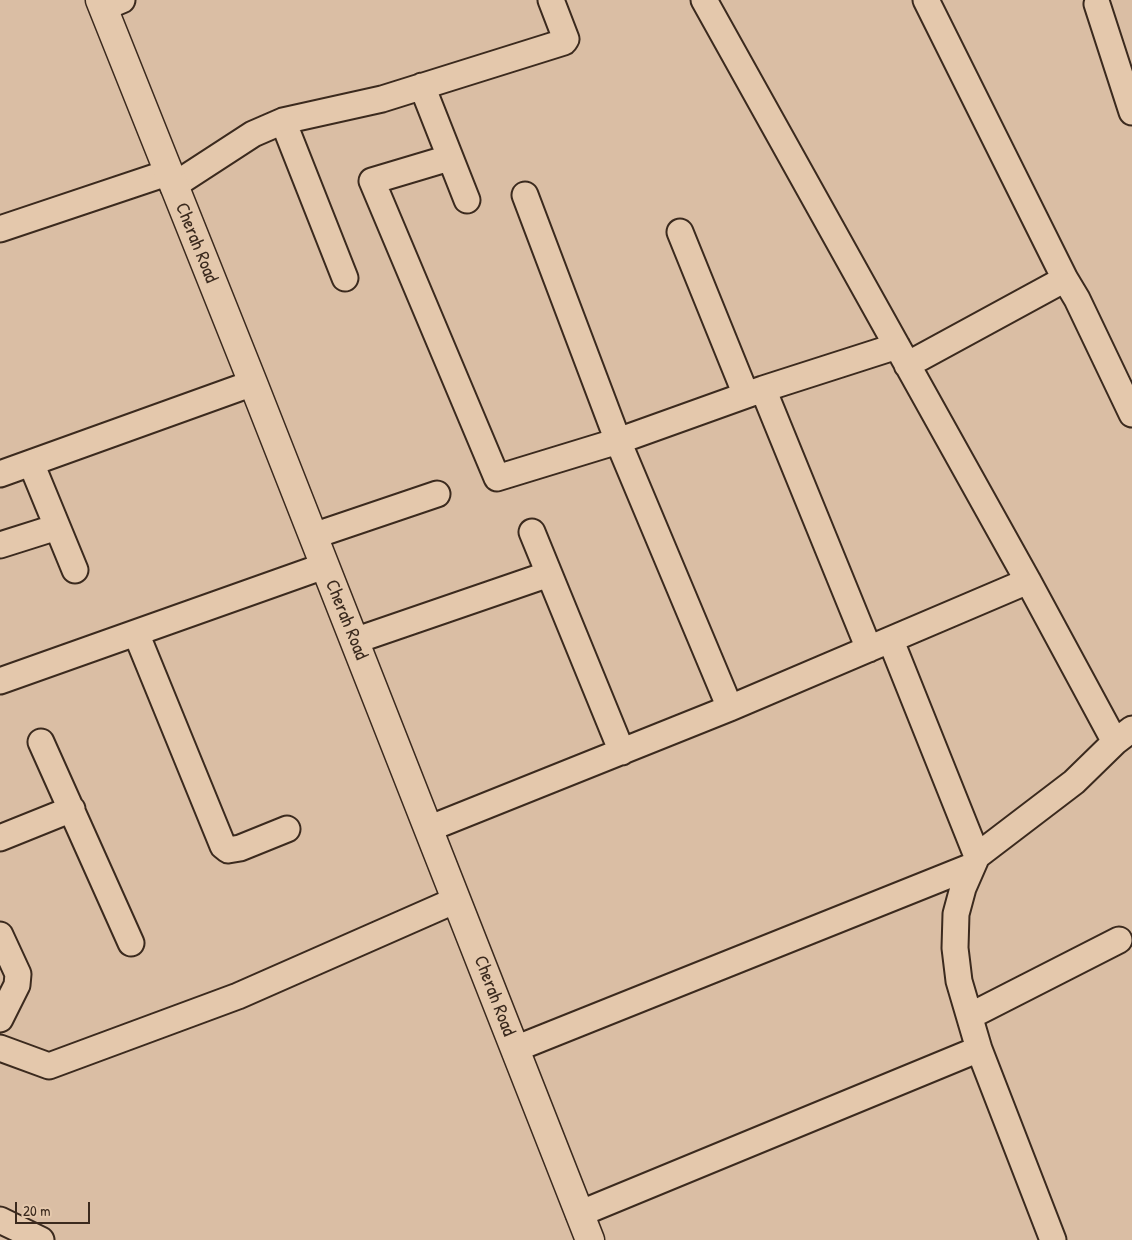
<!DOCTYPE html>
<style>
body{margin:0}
#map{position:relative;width:1132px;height:1240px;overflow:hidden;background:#dabea4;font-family:"Patrick Hand",sans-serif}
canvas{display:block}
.scale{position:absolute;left:15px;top:1202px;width:75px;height:22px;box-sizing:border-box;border:2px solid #3b2a1e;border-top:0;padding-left:6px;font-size:15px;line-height:18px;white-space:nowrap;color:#3b2a1e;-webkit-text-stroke:4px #e4c8ac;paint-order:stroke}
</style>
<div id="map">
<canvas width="1132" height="1240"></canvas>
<div class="scale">20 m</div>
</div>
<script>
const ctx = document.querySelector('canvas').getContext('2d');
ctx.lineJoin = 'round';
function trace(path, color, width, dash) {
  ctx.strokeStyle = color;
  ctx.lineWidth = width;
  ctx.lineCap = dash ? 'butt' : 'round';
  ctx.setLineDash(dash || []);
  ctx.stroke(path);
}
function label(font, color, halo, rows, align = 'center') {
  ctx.font = font + ' "Patrick Hand",sans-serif';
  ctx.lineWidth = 4.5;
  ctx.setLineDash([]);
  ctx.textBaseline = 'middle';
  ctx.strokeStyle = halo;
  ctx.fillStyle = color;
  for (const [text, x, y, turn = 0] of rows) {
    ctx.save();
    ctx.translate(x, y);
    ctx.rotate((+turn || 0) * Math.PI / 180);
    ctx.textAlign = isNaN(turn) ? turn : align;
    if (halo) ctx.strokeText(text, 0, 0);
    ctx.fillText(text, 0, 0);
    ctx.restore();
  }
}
const street = new Path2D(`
 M704,0l324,581 87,161
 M926,0l139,279 12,20 55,115
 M1097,4l35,108
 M103,8l19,-8
 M422,86l45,114
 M283,121l62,157
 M449,158l-77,23 125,297 121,-37 145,-52 134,-43
 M173,186l80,-52 30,-13 99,-22 182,-57 2,-3 -15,-39
 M525,195l93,246 112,267
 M0,229l167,-56
 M680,232l66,163
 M907,365l158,-86
 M763,389l106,260
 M31,463l44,107
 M0,474l253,-91
 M532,532l90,220
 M313,536l124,-42
 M0,545l57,-18
 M136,633l87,213 5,4 12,-2 47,-19
 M354,641l195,-67
 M891,641l86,215
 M0,681l324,-115
 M41,742l90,201
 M428,829l302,-121 298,-127
 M0,838l72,-29
 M0,935l18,39 -1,11 -17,34
 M970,1016l149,-76
 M0,1048l49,18 189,-70 218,-96
 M515,1049l457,-183
 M579,1214l400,-165
 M0,1220l41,20
 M1053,1240l-74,-191 -20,-68 -4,-33 1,-34 7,-26 14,-32 97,-74 41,-40 17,-13`);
const secondary = new Path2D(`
 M100,0l153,383 337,857`);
trace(street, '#3b2a1e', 29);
trace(secondary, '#3b2a1e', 31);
trace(street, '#e4c8ac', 25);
trace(secondary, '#e4c8ac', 28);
label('19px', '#3b2a1e', '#e4c8ac', [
 ["Cherah Road",196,243,68],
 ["Cherah Road",346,620,68],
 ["Cherah Road",494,996,69]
]);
</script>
